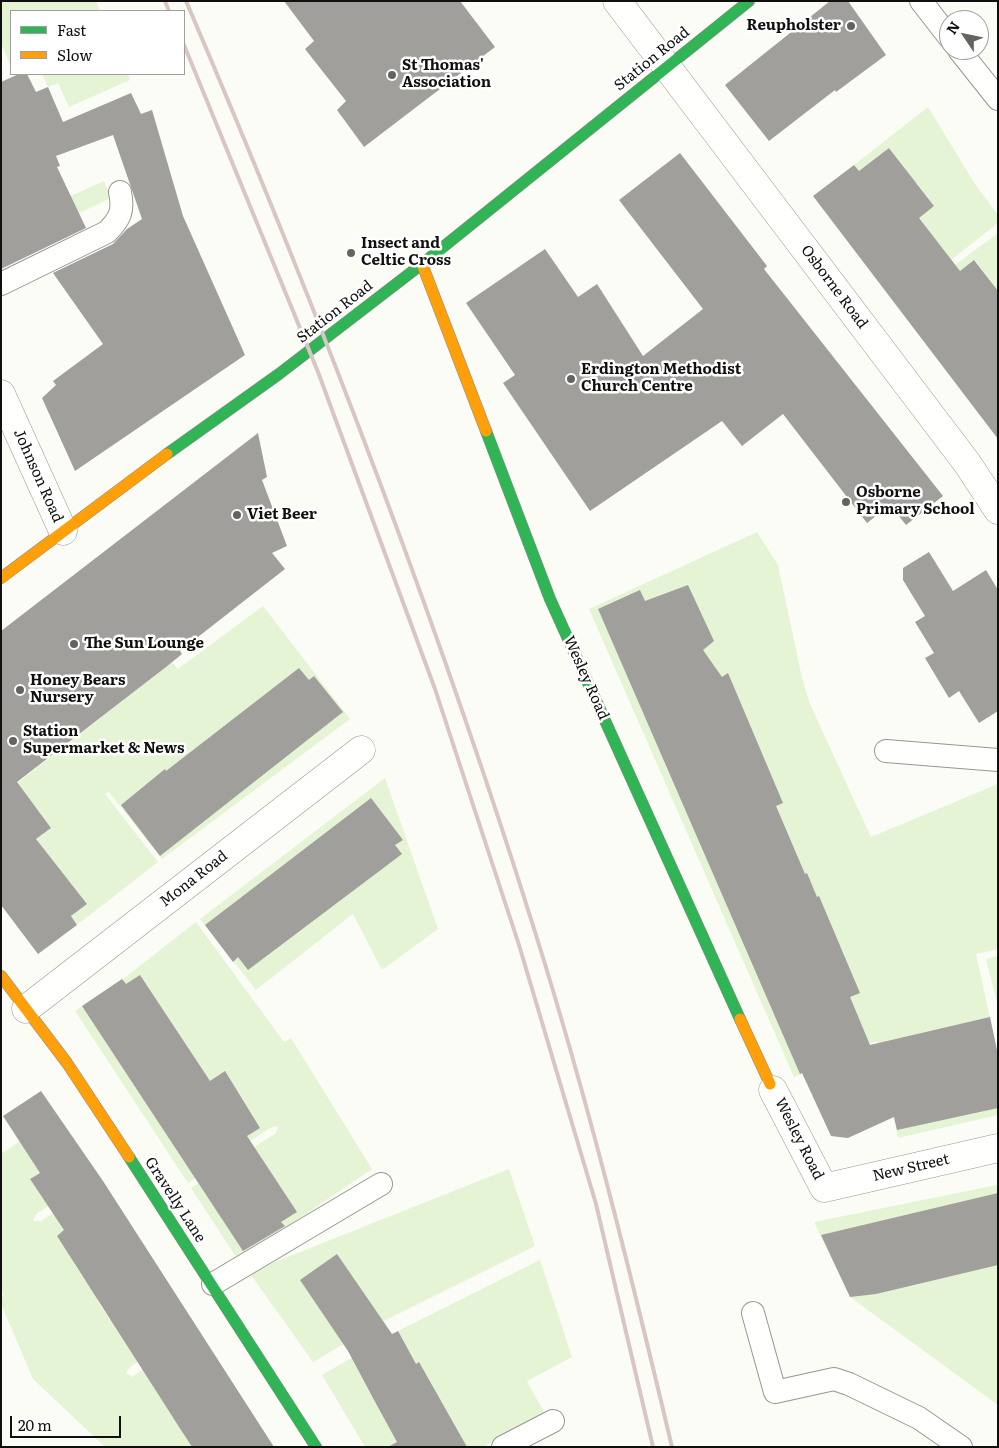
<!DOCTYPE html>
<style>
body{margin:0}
#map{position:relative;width:999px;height:1448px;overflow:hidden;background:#fcfcf6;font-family:Literata,serif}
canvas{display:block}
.frame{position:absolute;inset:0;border:2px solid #101010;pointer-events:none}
.legend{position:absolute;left:10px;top:10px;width:175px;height:65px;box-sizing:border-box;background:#fff;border:1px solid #9f9f9f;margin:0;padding:6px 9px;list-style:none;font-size:15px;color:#101010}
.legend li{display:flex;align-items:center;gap:10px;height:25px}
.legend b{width:25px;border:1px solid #9f9f9f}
.north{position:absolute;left:939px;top:10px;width:50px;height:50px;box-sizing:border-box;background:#fff;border:1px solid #9f9f9f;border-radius:50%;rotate:304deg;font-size:14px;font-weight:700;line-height:20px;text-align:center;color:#101010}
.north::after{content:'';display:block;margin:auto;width:18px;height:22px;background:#636360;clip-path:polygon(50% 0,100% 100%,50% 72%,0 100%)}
.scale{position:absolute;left:10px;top:1416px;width:111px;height:22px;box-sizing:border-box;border:2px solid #101010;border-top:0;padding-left:6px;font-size:15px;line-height:18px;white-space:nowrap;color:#101010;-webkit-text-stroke:4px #fff;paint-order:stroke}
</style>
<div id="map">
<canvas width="999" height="1448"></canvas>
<div class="frame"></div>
<ul class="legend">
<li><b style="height:6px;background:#30b455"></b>Fast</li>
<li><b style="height:6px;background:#ff9f0a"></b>Slow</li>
</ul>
<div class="north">N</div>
<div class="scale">20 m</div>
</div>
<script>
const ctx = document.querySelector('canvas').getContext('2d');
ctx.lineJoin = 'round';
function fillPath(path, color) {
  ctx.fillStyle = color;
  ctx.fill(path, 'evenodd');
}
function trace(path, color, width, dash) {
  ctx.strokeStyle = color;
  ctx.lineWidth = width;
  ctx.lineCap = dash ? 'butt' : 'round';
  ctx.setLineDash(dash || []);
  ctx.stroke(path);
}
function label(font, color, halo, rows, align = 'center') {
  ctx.font = font + ' Literata,serif';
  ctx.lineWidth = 5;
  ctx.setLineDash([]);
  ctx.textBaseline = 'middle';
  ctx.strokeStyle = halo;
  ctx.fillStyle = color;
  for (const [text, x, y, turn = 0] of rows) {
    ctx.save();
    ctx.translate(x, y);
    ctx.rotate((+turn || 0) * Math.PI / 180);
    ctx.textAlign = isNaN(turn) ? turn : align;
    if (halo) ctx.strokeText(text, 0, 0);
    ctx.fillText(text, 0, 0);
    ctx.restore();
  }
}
fillPath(new Path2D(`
 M1,1h95l4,10h-89v56l-10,-24z
 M42,74h86l2,6 -61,27 -11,-24 -10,4z
 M928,107l47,77 23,31v8l-61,48 -33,-43 30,-22 -17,-23 -30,23 20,-35 -17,-23 -31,23 -5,-6z
 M104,181l7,17 -44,21 -7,-18z
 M998,233v66l-6,-16 -17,-23 -31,23 -5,-6z
 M757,532l21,33 24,113 8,26 61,133 127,-53v165l-22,5 22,101v60l-100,23 -21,-97 -83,36 -205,-468z
 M263,606l87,113 -188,140 -53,-67 -4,2 53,68 -81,63 -6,-9 16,-12 -17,-22 -49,-30 30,-24 -15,-21 -35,-11 171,-134 6,7z
 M385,778l53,151 -56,41 -29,-56 -97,76 -56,-71z
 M196,922l88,120 7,-4 81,131 -134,91 -47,-72 85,-55 2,-7 -8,2 -82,55 -113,-172 48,-32z
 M998,956v51l-12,-48z
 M20,1141l21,31 -11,7 13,20 13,2 -20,13 -3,7h8l23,-15 12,17 -19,13 7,11 29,4 -19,13 13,19 18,-13 11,17 -19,13 13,20 20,-12 27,42 -27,17 -4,6 6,4 13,-9 56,51 -19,13 10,15h-87l-72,-68 -32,-75v-6l3,-2 -3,-6v-136z
 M509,1169l26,77 -155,77 -67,39 -62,-87 14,-9z
 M997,1185l1,3v217l-148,-108 -36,-75z
 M540,1260l32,97 -45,24 18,33 -62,33h-118l-43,-72 76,-44z`), '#e4f4d5');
fillPath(new Path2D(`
 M284,1h176l35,46 -131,100 -27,-37 9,-9 -41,-52 9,-8z
 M830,1h18l38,54 -50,37 -1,-2 -66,51 -44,-56z
 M19,74h8l9,18 12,-5 15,35 68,-29 10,21 11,-4 31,106 62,139 -170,116 -33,-73 14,-13 -3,-4 50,-37 -50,-71 60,-29 14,-15 15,-10 -29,-84 -57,21 4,10 -3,1 29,61 -85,41v-187z
 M889,148l45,58 -15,12 41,53 14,-11 24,31v148l-185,-243 41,-31 5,6z
 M680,153l87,113 -3,3 179,227 -37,29 -16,-20 -23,18 -84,-109 -41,32 -20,-25 -132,90 -87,-128 12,-8 -49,-72 79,-54 33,48 19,-13 46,72 60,-47 -84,-109z
 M258,433l9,44 -5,3 25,66 -15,7 13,16 -105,82 2,3 -16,13 -149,115 34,46 -15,11 51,65 -16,12 6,9 -39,29 -37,-49v-274z
 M929,552l24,39 33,-21 12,20v121l-19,12 -20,-32 -10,7 -24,-40 9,-5 -19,-31 10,-6 -22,-36v-12z
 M688,585l26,56 -11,9 19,27 6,-4 55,130 -7,3 29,68 2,-1 10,24 2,-1 41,97 -10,4 20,48 120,-28 8,38v53l-101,22 -3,-13 -46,21 -17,-2 -29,-63 -2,1 -202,-465 42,-19 5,11z
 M299,668l10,12 5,-4 29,36 -183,144 -39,-51 44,-36 1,2z
 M371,798l32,42 -8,5 7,9 -154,116 -10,-13 -5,5 -28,-37z
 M140,975l70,106 15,-10 35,57 -13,8 50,76 -16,10 4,4 -42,25 -161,-245 40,-27 4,5z
 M41,1091l62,90 171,266h-82l-11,-17 -124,-194 7,-6 -34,-51 10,-6 -37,-57z
 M998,1193v72l-122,29 -26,3 -29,-62z
 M337,1254l55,80 6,-3 18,33 3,-2 48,85h-79l9,-5 -24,-44 -25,-47 -48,-71z`), '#a09f9b');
const lane = new Path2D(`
 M921,1l28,36
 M959,50l39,49
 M1,284l106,-52c13,-13 17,-21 13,-40
 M886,751l112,9
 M213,1284l168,-100
 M753,1313l22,79 59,-13 15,5 70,34 42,29
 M503,1447l50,-26`);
const street = new Path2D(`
 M617,1l350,462 31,47
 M1,394l62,137
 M26,1009l335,-259
 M773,1090l51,98 174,-40`);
const fast = new Path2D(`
 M486,431l64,168 190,420
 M167,454l112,-80 143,-110 327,-263
 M129,1157l187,290`);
const slow = new Path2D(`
 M422,264l64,167
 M1,578l166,-124
 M1,976l66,87 62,94
 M740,1019l30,65`);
trace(lane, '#969694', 24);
trace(street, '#969694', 29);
trace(fast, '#8d8d8a', 12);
trace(slow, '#8d8d8a', 12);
trace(lane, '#fffffe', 22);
trace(street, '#fffffe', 28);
trace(fast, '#30b455', 11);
trace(slow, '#ff9f0a', 11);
trace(new Path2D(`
 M165,1l4,10
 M186,1c131,306 251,617 350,934 53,169 95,340 136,512
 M184,45l134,327 117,317 84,256 77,259 57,243`), '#d9c6c4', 4);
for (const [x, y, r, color] of [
 [851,26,5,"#636360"],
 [392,75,5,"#636360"],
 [351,253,5,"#636360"],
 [571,379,5,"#636360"],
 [846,502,5,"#636360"],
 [237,515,5,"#636360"],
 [74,644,5,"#636360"],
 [20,690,5,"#636360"],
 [13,741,5,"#636360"]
]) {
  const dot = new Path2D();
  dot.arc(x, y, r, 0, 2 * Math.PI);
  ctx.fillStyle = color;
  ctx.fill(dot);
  trace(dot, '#fff', 2);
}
label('bold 15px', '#101010', '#fff', [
 ["Reupholster",841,26,"right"],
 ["St Thomas'",402,66],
 ["Association",402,83],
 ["Insect and",361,244],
 ["Celtic Cross",361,261],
 ["Erdington Methodist",581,370],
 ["Church Centre",581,387],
 ["Osborne",856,493],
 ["Primary School",856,510],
 ["Viet Beer",247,515],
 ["The Sun Lounge",84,644],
 ["Honey Bears",30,681],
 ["Nursery",30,698],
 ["Station",23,732],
 ["Supermarket & News",23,749]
], 'left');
label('15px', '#101010', '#fff', [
 ["Station Road",652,59,-39],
 ["Osborne Road",834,287,53],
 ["Station Road",335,312,-38],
 ["Johnson Road",38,476,66],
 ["Wesley Road",586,678,66],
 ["Mona Road",194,879,-38],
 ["Wesley Road",799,1139,63],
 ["New Street",911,1168,-13],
 ["Gravelly Lane",175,1200,57]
]);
</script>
